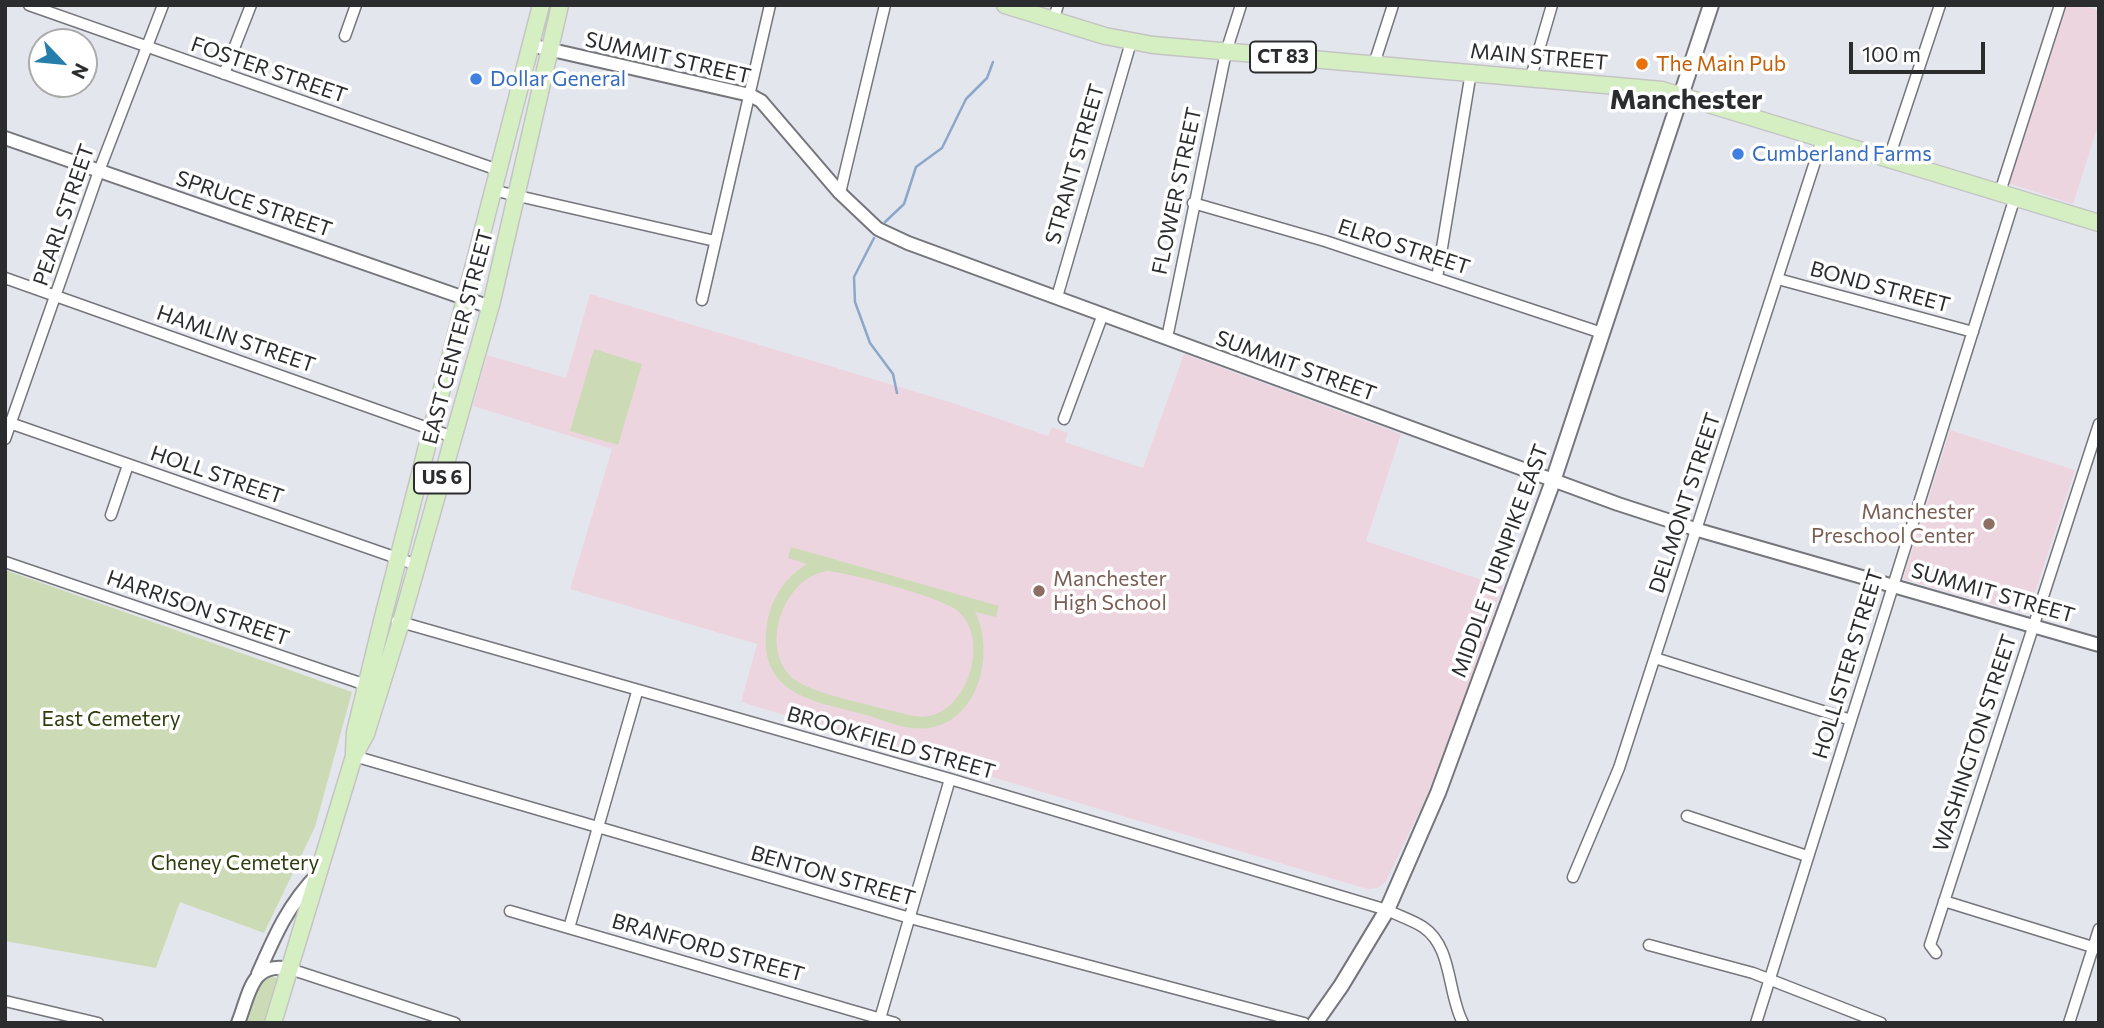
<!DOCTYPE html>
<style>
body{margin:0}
#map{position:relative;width:2104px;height:1028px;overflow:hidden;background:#e4e6ed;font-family:Commissioner,sans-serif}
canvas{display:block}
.frame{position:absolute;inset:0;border:7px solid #2b2c2e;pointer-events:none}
.north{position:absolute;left:28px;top:28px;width:70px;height:70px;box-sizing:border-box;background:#fff;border:2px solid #aaabab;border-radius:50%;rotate:116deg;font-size:19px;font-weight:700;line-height:28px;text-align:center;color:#2b2c2e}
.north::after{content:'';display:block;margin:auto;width:24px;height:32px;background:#267ead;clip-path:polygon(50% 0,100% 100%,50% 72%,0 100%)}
.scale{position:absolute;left:1849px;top:42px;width:136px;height:32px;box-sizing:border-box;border:4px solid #2b2c2e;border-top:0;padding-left:9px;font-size:21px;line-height:24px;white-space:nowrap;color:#2b2c2e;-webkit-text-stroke:5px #fff;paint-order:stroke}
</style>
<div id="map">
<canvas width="2104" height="1028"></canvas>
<div class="frame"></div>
<div class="north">N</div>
<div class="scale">100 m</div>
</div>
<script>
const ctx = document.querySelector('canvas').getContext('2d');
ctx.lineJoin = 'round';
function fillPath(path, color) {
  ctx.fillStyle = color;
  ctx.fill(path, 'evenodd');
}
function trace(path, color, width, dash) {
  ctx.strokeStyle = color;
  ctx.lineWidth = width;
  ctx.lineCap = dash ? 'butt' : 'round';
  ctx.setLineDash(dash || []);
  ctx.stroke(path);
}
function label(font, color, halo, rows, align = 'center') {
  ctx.font = font + ' Commissioner,sans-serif';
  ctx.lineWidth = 7;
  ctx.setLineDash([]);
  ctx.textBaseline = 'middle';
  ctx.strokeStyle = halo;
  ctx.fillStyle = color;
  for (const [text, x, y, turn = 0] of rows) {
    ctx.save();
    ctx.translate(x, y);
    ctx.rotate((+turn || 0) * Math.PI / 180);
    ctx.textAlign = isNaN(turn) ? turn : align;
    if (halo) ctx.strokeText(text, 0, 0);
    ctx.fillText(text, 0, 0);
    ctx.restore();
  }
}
fillPath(new Path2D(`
 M2065,5h16l18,6v112l-26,81 -65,-21z
 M590,294l363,109 95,33 4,-9 16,6 -3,9 78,26 41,-114 217,80 -35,107 137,46 -53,151 -26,64 -38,79 -8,7 -11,1 -626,-187 16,-58 -187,-55 42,-140 -139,-43 14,-51 79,23z
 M1950,430l125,40 -47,144 -125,-35z`), '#edd5e0');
fillPath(new Path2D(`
 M594,349l48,15 -24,81 -48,-14z
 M791,547l208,59 -3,11 -21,-5c20,39 5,108 -46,116 -21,3 -44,-7 -63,-13 -51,-14 -110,-19 -99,-91 4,-25 18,-47 40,-60l-19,-6zM828,571c21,2 118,27 131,41 29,27 11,92 -26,103 -12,4 -24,0 -36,-3 -26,-7 -83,-18 -102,-32 -38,-29 -12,-104 33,-109z
 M5,570l347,122 -37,135 -51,106 -84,-31 -24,66 -151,-27z
 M270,975l8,4 -14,44h-19l18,-45z`), '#ccdab6');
trace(new Path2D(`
 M885,222l19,-18 12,-37 26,-19 24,-49 21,-21 6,-16
 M874,238l-20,39 1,25 15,41 23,31 4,19`), '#8ca7ca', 2.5);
const minor = new Path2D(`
 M29,5l469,165
 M1053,21l5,-16
 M345,36l11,-31
 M1374,64l19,-59
 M224,74l27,-69
 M1531,77l21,-72
 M1889,158l51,-153
 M492,190l223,51
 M2000,192l60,-187
 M840,193l45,-188
 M1193,203l132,38 277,92
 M5,278l448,159
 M1437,278l34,-206
 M1778,279l195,53
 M1057,297l74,-255
 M702,300l68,-295
 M1167,338l59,-286 15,-47
 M1064,419l39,-105
 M7,422l410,143
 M5,439l94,-268 64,-166
 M111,515l17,-50
 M5,562l364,124
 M397,621l553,158 437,131c12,6 25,10 36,17 30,20 24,66 40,96
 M1655,658l196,62
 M354,756l556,162 394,105
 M1687,816l120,40
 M1573,877l46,-109 204,-631
 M1944,901l155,48
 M510,911l385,112
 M569,928l68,-236
 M1649,945l104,28 128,50
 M1936,953l-6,-8 169,-521
 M290,969l165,54
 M5,1001l93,22
 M879,1022l71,-243
 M1756,1023l259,-826
 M2069,1023l30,-94`);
const tertiary = new Path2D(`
 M530,45l220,50 11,6 79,92 38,36 30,14 710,261 80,26 401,115
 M5,138l485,169
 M258,974c17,-39 31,-71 61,-101
 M238,1023c12,-30 13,-62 52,-54`);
const secondary = new Path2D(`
 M1315,1023l26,-37 46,-76 51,-117 115,-312 158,-476`);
const primary = new Path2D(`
 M1005,5l100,31 48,9 509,45 437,133
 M354,753l1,-21 28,-115 158,-612
 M273,1023l81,-267 12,-22 35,-112 91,-321 68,-296`);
trace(minor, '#74767c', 13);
trace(tertiary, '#74767c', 16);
trace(secondary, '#74767c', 18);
trace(primary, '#c4c4c4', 19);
trace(minor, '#fff', 10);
trace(tertiary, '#fff', 12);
trace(secondary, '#fff', 14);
trace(primary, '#d5efc2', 16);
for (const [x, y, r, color] of [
 [1642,64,7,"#e8710a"],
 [476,79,7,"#3f7fe0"],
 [1738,154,7,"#3f7fe0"],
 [1989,524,7,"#8d6e63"],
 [1039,591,7,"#8d6e63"]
]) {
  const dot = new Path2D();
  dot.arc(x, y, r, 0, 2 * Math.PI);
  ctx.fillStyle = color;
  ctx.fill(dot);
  trace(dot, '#fff', 2.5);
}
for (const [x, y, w] of [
 [1283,57,66],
 [442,478,56]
]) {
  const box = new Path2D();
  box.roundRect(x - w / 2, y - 15.5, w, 31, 5);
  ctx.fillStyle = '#fff';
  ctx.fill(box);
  trace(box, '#2b2c2e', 2);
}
label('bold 19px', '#2b2c2e', null, [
 ["CT 83",1283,57],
 ["US 6",442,478]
]);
label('21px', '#2b2c2e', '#fff', [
 ["MAIN STREET",1539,57,5],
 ["SUMMIT STREET",668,58,13],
 ["FOSTER STREET",269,70,19],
 ["STRANT STREET",1075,164,-74],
 ["FLOWER STREET",1177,191,-78],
 ["SPRUCE STREET",254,204,19],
 ["PEARL STREET",64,215,-71],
 ["ELRO STREET",1404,247,18],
 ["BOND STREET",1880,287,15],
 ["EAST CENTER STREET",458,337,-75],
 ["HAMLIN STREET",236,339,19],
 ["SUMMIT STREET",1296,366,20],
 ["HOLL STREET",217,475,19],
 ["DELMONT STREET",1685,503,-72],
 ["MIDDLE TURNPIKE EAST",1500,561,-70],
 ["SUMMIT STREET",1993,593,16],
 ["HARRISON STREET",198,608,19],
 ["HOLLISTER STREET",1848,664,-73],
 ["BROOKFIELD STREET",891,743,16],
 ["WASHINGTON STREET",1975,743,-72],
 ["BENTON STREET",833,876,16],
 ["BRANFORD STREET",708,948,16]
]);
label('21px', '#c56008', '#fff', [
 ["The Main Pub",1656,64]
], 'left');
label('21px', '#366cbe', '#fff', [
 ["Dollar General",490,79],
 ["Cumberland Farms",1752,154]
], 'left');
label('21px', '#785e54', '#fff', [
 ["Manchester",1975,512],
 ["Preschool Center",1975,536],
 ["Manchester",1053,579,"left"],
 ["High School",1053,603,"left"]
], 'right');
label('21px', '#2e3d0e', '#fff', [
 ["East Cemetery",111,719],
 ["Cheney Cemetery",235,863]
]);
label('bold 28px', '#2b2c2e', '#fff', [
 ["Manchester",1686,100]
]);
</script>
